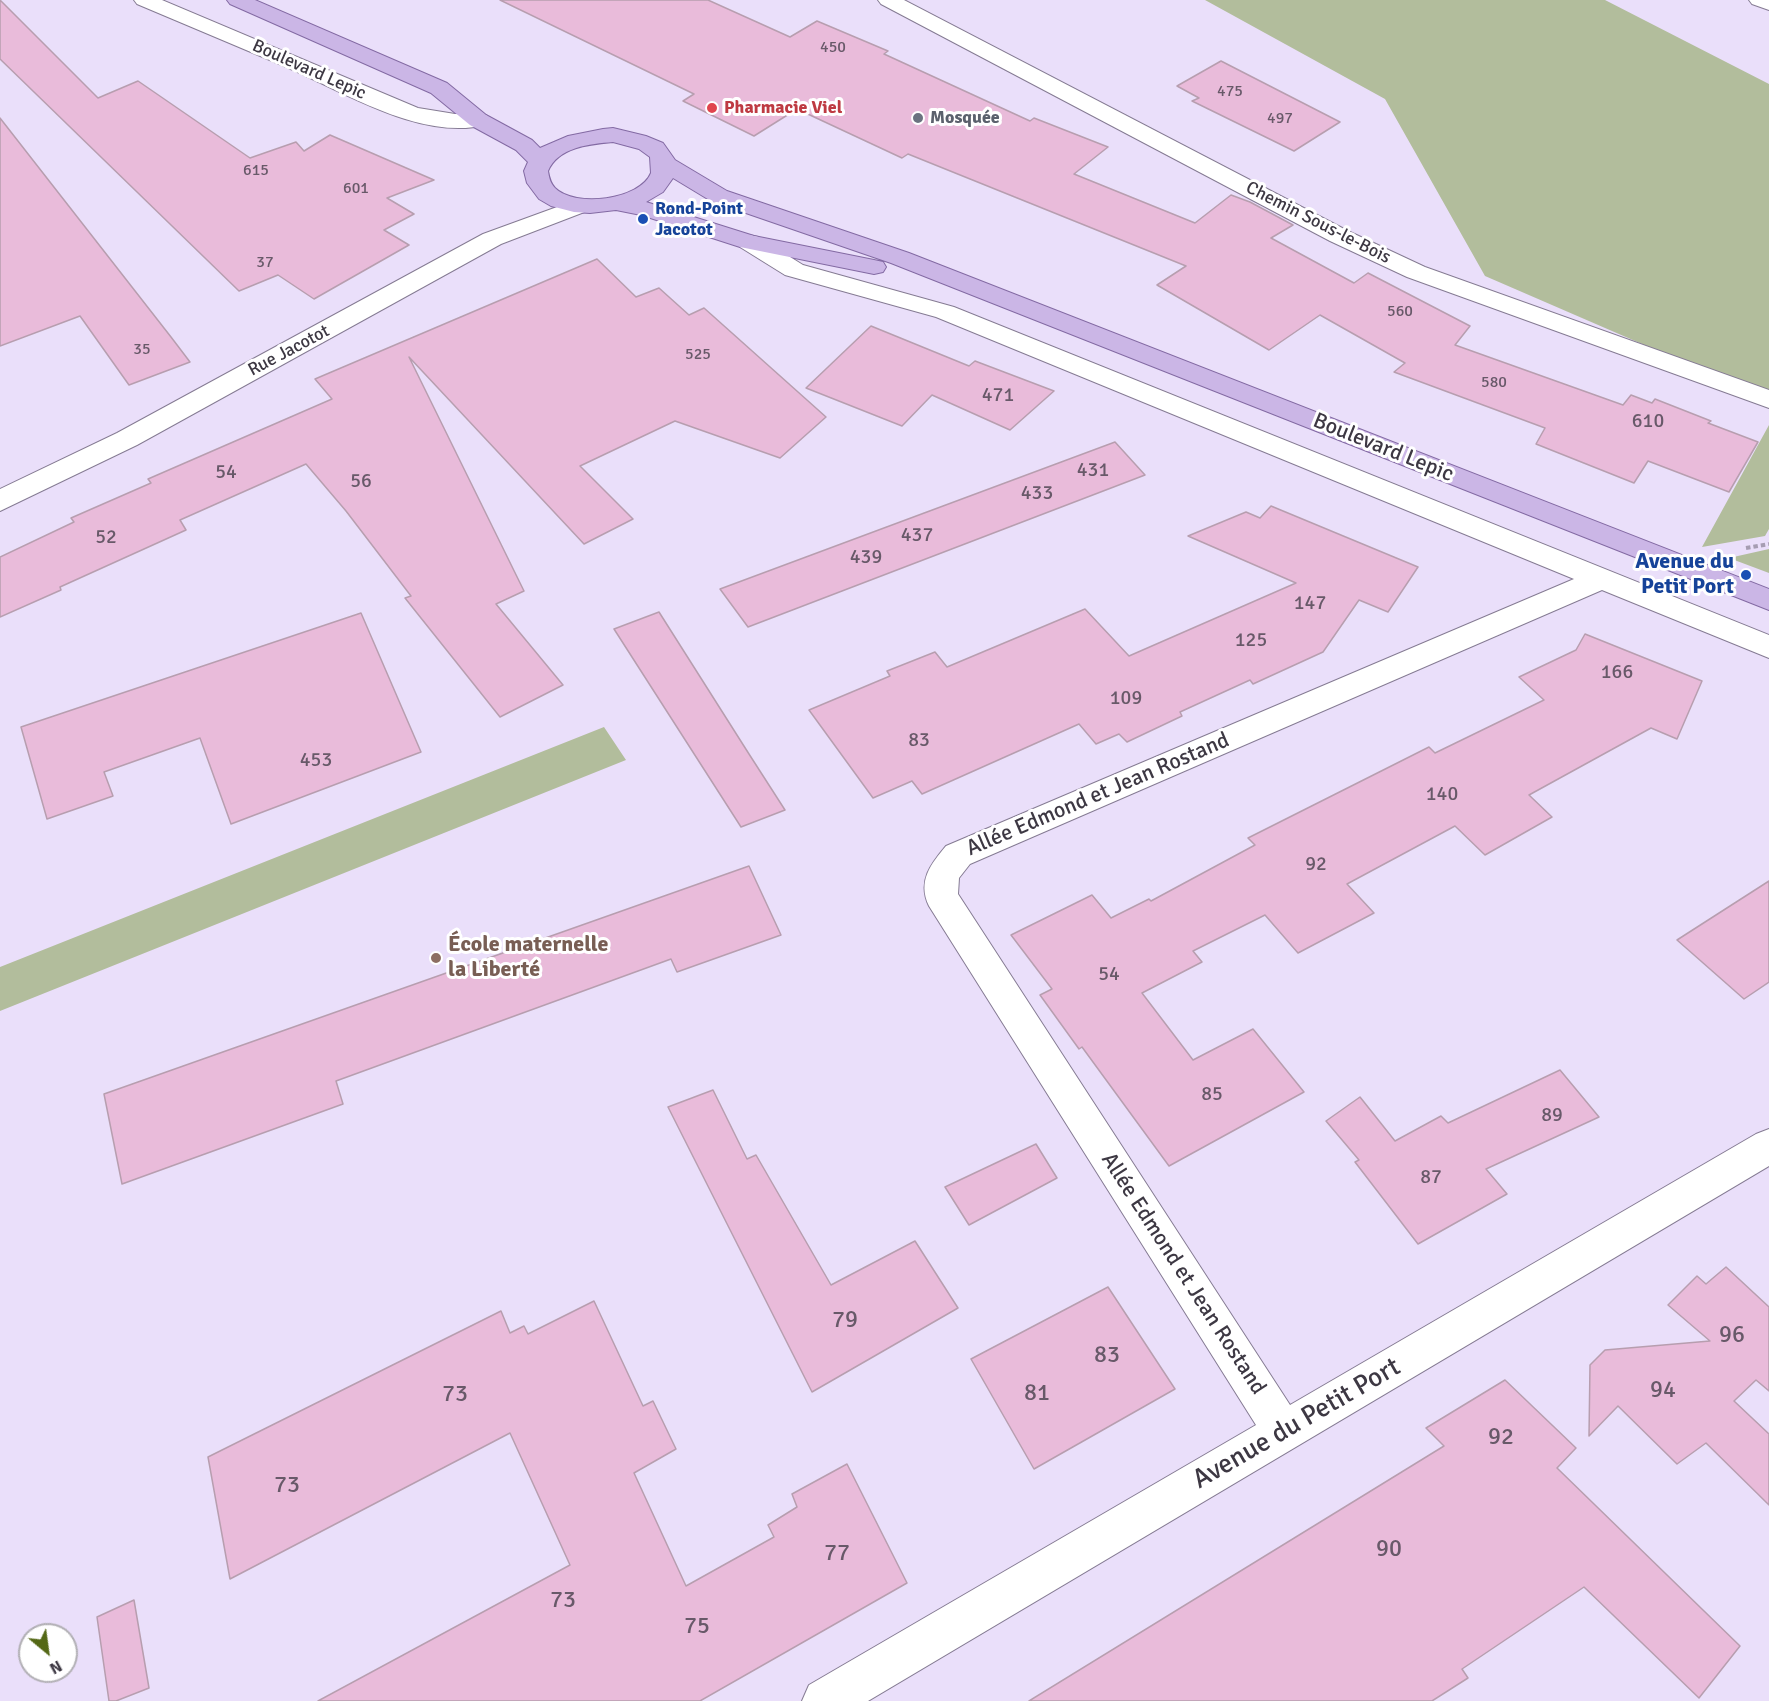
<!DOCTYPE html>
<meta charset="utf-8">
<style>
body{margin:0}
#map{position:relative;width:1769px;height:1701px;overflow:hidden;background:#eadffa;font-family:Signika,sans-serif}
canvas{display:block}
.north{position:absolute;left:18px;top:1623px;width:60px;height:60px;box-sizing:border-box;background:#fff;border:2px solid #b1afb4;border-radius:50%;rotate:151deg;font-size:16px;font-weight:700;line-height:24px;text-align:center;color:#3d3843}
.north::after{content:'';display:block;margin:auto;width:21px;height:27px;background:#546816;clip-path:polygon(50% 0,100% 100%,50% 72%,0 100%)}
</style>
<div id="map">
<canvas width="1769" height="1701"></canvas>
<div class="north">N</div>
</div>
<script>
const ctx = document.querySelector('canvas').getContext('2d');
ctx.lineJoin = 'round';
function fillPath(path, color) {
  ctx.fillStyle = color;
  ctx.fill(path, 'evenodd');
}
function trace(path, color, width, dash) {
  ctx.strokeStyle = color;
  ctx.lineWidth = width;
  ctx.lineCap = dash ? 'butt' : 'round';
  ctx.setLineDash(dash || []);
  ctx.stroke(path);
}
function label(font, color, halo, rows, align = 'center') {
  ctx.font = font + ' Signika,sans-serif';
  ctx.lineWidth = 6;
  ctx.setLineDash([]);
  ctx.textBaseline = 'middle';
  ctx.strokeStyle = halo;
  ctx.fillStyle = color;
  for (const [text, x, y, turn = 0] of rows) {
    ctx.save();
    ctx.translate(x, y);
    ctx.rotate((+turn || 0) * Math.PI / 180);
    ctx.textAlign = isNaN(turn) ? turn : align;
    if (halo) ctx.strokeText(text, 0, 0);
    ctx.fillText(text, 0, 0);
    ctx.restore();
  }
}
fillPath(new Path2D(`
 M1205,0h400l164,84v315l-284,-123 -100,-177z
 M1769,425v104l-4,7 -63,11z
 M1769,549v24l-40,-15z
 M604,727l22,33 -626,251v-44z`), '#b2bd9c');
const building = new Path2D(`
 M0,0l98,98 40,-17 112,77 46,-16 8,9 26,-16 104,45 -47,18 27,16 -30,16 25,15 -95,54 -36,-24 -39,16 -239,-232z
 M500,0h208l82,37 27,-16 71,30 -4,3 146,67 4,-3 74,29 -34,27 121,49 36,-28 19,7 43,23 -22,13 83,45 14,-10 102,53 -15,19 168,60 8,-10 21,8 3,-4 56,22 -3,2 50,19 -29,50 -81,-31 -14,22 -98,-39 9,-16 -151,-56 11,-9 -85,-48 -51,35 -112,-65 29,-19 -278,-112 -6,4 -105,-49 -43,27 -71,-35 11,-7z
 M1221,61l119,61 -46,29 -102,-50 7,-3 -22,-12z
 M0,118l171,219 19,25 -61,23 -49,-69 -80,30z
 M597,259l39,38 23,-9 30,27 15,-7 122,109 -46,41 -105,-37 -95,45 53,53 -49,25 -175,-187 115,234 -28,13 67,81 -63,32 -95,-119 6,-2 -65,-85 -40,-47 -126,56 6,10 -126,57 1,3 -61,27v-60l74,-35 -3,-4 80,-35 -3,-4 184,-80 -17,-20z
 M871,326l98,40 6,-5 79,30 -44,39 -78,-35 -30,31 -96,-38z
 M1115,442l30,33 -397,152 -28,-38z
 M1271,506l147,61 -30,45 -29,-12 -36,52 -70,32 -3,-4 -70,32 2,4 -55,26 -8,-8 -23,10 -17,-20 -157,70 -10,-13 -39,17 -64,-88 81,-34 -3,-5 48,-19 12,15 138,-58 44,47 167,-73 -108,-47 58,-24 14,6z
 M659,612l90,142 36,56 -44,17 -127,-198z
 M361,613l60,139 -190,72 -31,-86 -96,34 9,24 -66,23 -26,-92z
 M1585,634l117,47 -25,58 -26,-11 -122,67 23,22 -67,38 -30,-29 -108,58 27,29 -76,40 -33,-38 -72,36 9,11 -60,31 51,67 60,-31 51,63 -135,74 -87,-119 -3,2 -39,-54 12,-6 -41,-54 81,-40 19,23 38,-19 2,2 104,-56 -7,-7 181,-91 6,6 109,-53 -25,-23 57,-27z
 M749,866l32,69 -104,37 -6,-13 -335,122 7,23 -221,80 -18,-90z
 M1769,881v101l-25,17 -67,-59z
 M1560,1070l39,47 -113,52 21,25 -89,50 -63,-82 4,-2 -33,-39 34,-24 35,44 46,-25 7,7z
 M713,1090l34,69 9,-4 75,130 84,-44 43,67 -146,84 -144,-285z
 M1036,1144l21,34 -88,47 -24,-38z
 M1726,1267l43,40v84l-13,-11 -22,21 35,33v71l-63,-62 -29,21 -59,-58 -29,30 1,-71 15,-15 105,-9 -42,-36 29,-29 9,8z
 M1108,1287l67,102 -141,80 -63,-110z
 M594,1301l49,105 10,-5 23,48 -42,24 52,113 88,-49 -6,-12 29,-18 -5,-13 55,-30 60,119 -207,118h-382l252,-136 -60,-132 -280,146 -22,-122 293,-146 9,22 14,-7 4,8z
 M1505,1380l71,68 -19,20 183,178 -41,52 -115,-111 -122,82 6,9 -36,23h-403l415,-255 -18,-18z
 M134,1600l15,88 -33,13h-7l-12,-84z`);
fillPath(building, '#e9bbda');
trace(building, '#b79eaf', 1.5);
const minor = new Path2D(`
 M134,0h28l256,108 37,6 31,1 3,5 -3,5c-67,16 -143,-34 -202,-59 -49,-21 -98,-41 -147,-62z
 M878,0h26l444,231 77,36 344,123v18l-362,-131 -77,-36 -449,-237z
 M1749,0h20v10l-17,-6z
 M579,199l8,2 4,5 -4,5 -86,33 -364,201 -137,66v-22l117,-56 366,-199z
 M749,235l9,2 45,28 151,42 815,328v23l-167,-68 -632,274 -11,14 -1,16 332,511 466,-271 13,-5v37l-901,535h-66l7,-16 447,-260 -327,-519c-12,-25 2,-42 17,-60l628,-267 -638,-262 -151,-42 -45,-28 -3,-5 3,-5z`);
const major = new Path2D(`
 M227,0h28l192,83 39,32 46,25 8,8 28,-12 35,-7 10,-1 33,8 17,7 12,17 52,31 182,62 860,336v21l-878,-347 -180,-62 -38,-23 -10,14 -17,10 108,34 120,24 9,2 3,5 -3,5 -9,2 -134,-27 -99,-32 -25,-5 -26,3 -16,-1 -23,-6 -12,-7 -12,-16 -3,-12 4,-9 -12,-12 -46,-25 -39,-32 -201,-89zM613,142l26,7 11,8 1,16c-11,27 -76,35 -96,15 -5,-5 -6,-11 -7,-17 10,-24 42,-27 65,-29z`);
trace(minor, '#857b93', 2);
trace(major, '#836aa3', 2);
trace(new Path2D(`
 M1746,548l23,-4`), '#a69db2', 4, [4.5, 3]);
fillPath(minor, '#fff');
fillPath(major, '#cbb6e6');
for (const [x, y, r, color] of [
 [712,108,6,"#e0444e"],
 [918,118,6,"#6b7280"],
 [643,219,6,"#1a4fb4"],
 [1746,575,6,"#1a4fb4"],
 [436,958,6,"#8d6e63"]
]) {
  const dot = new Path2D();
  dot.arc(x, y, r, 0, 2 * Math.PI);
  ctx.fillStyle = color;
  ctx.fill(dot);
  trace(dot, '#fff', 2);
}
label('16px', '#685969', null, [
 ["450",833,48],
 ["475",1230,92],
 ["497",1280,119],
 ["615",256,171],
 ["601",356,189],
 ["37",265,263],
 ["560",1400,312],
 ["35",142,350],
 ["525",698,355],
 ["580",1494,383]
]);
label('18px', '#3d3843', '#fff', [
 ["Boulevard Lepic",309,70,24],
 ["Chemin Sous-le-Bois",1318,223,27],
 ["Rue Jacotot",289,351,-28]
]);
label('bold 18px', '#be3a42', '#fff', [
 ["Pharmacie Viel",724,108]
], 'left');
label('bold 18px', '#5b616d', '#fff', [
 ["Mosquée",930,118]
], 'left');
label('bold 18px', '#164399', '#fff', [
 ["Rond-Point",655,209],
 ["Jacotot",655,230]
], 'left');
label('20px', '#685969', null, [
 ["471",998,396],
 ["610",1648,422],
 ["431",1093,471],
 ["54",226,473],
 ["56",361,482],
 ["433",1037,494],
 ["437",917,536],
 ["52",106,538],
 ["439",866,558],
 ["147",1310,604],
 ["125",1251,641],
 ["166",1617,673],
 ["109",1126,699],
 ["83",919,741],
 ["453",316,761],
 ["140",1442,795],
 ["92",1316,865],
 ["54",1109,975],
 ["85",1212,1095],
 ["89",1552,1116],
 ["87",1431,1178]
]);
label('22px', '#3d3843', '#fff', [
 ["Boulevard Lepic",1383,448,22],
 ["Allée Edmond et Jean Rostand",1098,795,-23],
 ["Allée Edmond et Jean Rostand",1183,1274,57]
]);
label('bold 22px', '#164399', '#fff', [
 ["Avenue du",1734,562],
 ["Petit Port",1734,587]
], 'right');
label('bold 22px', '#785e54', '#fff', [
 ["École maternelle",448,945],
 ["la Liberté",448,970]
], 'left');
label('24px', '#685969', null, [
 ["79",845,1321],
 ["96",1732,1336],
 ["83",1107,1356],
 ["94",1663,1391],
 ["81",1037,1394],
 ["73",455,1395],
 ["92",1501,1438],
 ["73",287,1486],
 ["90",1389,1550],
 ["77",837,1554],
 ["73",563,1601],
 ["75",697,1627]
]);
label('27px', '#3d3843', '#fff', [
 ["Avenue du Petit Port",1297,1424,-30]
]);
</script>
